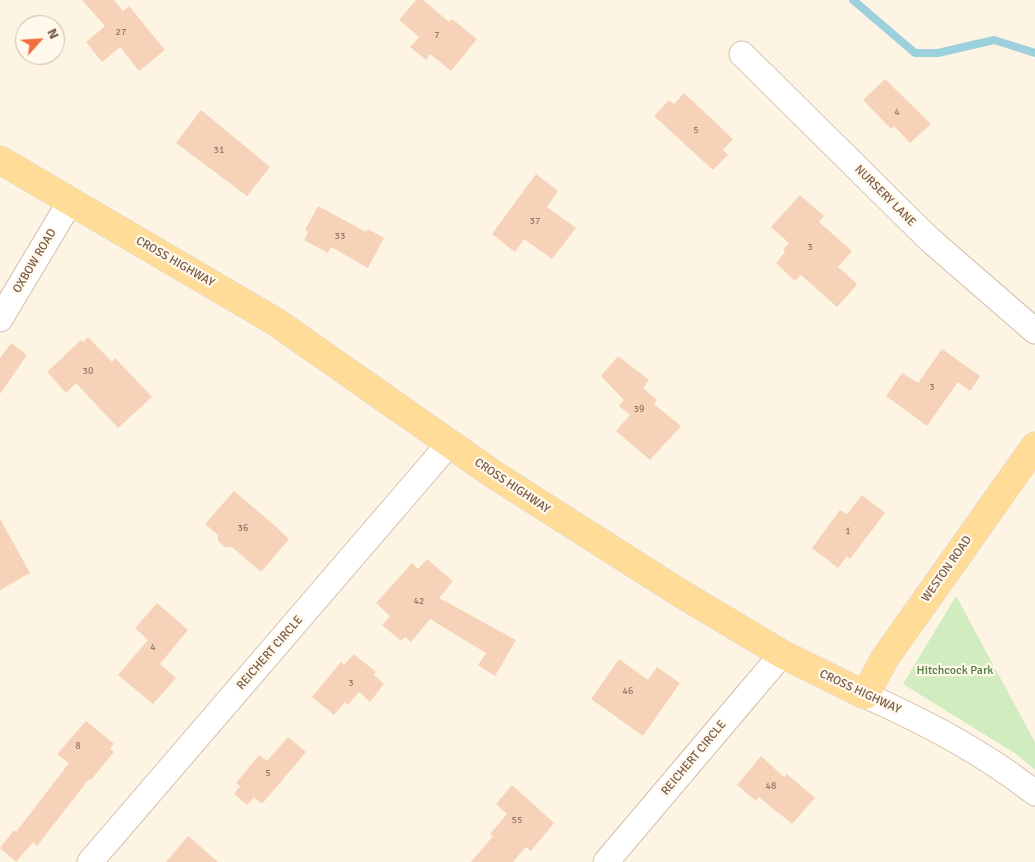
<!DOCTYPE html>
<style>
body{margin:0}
#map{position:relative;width:1035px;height:862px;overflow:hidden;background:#fef4e3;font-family:Signika,sans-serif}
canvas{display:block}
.north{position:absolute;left:15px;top:15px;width:50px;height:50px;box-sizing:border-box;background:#fff8eb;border:1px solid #c9b9a9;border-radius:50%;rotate:64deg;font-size:14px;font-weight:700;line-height:20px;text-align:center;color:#785a47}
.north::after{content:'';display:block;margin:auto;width:18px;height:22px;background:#f26c3e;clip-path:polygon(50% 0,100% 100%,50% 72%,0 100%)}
</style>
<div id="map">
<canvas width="1035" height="862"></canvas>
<div class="north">N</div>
</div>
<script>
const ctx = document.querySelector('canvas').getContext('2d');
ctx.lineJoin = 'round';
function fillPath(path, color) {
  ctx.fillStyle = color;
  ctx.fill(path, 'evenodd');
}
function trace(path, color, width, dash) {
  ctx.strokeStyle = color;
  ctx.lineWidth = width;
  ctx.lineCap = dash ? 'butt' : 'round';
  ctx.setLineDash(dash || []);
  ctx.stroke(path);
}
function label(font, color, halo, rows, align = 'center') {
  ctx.font = font + ' Signika,sans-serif';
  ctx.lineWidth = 4.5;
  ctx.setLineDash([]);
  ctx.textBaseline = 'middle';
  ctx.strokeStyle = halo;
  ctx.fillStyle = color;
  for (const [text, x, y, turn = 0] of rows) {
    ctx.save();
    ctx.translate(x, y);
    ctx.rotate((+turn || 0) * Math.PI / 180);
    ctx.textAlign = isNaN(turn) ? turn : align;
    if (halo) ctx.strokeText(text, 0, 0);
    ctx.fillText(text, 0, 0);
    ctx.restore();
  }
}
fillPath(new Path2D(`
 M956,596l79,146v28l-19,-16 -113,-70z`), '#d1edc0');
trace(new Path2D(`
 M853,0l62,53h23l56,-13 41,13`), '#9bd0dc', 8);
fillPath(new Path2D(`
 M82,0h32l9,11 6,-5 36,44 -26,21 -19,-24 -18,15 -16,-20 19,-16z
 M416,0h7l26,22 3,-3 25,20 -26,32 -21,-17 -4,6 -16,-13 9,-10 -20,-17z
 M885,79l46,45 -21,19 -16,-17 -3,3 -28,-29z
 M684,93l49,46 -10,11 5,5 -15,15 -59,-54 15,-16 5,4z
 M201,110l69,57 -23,29 -71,-53z
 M536,174l22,17 -11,16 29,21 -24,31 -28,-20 -9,13 -23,-18z
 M800,195l24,21 -5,6 33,29 -14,16 18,16v3l-19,21 -36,-32 -6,6 -19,-18 9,-11 -2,-2 6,-7 -18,-16z
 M318,206l48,26 2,-3 16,9 -16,30 -37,-21 -3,6 -24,-13 4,-8 -3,-2z
 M88,337l24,25 3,-4 37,39 -34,31 -42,-45 -10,10 -19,-21 34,-32 2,2z
 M11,343l16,12 -27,39v-36z
 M942,349l38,27 -10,15 -12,-9 -31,44 -41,-30 16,-23 16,10z
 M618,356l31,24 -6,8 14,12 -3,4 27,22 -31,34 -34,-29 14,-16 -11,-9 5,-6 -23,-24z
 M234,491l38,32 17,16 -28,33 -29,-25h-7l-7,-6v-6l-13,-11z
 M862,495l23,18 -35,46 -3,-3 -9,12 -26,-20 28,-38 7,4z
 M0,519l30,54 -30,17z
 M427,559l26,22 -14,17 77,42 -21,36 -17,-11 8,-12 -56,-34 -19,23 -6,-5 -4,4 -19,-16 8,-9 -14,-13 36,-40 6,6z
 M157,603l31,27 -28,34 16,14 -23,26 -35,-29 30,-35 -13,-12z
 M354,654l22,18 -2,3 10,9 -14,18 -11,-10 -11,13 -3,-3 -11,13 -22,-18 29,-35 3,3z
 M619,659l29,21 9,-13 23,16 -37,53 -52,-37z
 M86,721l28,23 -4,5 4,3 -23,28 -2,-1 -52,67 -4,-4 -17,20 -16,-14 14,-18 2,2 53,-69 -12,-9z
 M288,737l18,15 -44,52 -8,-7 -7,8 -13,-11 6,-8 -4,-3 23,-28 8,6z
 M761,756l23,21 3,-3 28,24 -23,26 -33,-27 -3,4 -19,-16z
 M512,785l42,38 -23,28 -5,-4 -13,15h-42l22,-26 -3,-2 17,-20 -11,-10z
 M188,836l5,4 25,22h-52z`), '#f6d3b8');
const minor = new Path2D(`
 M742,54l187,185 106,92
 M0,319l70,-117
 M865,695c60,27 118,57 170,98
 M90,862l359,-418
 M606,862l176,-208`);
const major = new Path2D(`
 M0,160l276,162 217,152 187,119 102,61 83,41 20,-37 150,-212`);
trace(minor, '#d2beab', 27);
trace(major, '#dfd7d3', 29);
trace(minor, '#fff', 25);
trace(major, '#fd9', 28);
label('10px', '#987863', null, [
 ["27",121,32],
 ["7",437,35],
 ["4",897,112],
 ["5",696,130],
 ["31",219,150],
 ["37",535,221],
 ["33",340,236],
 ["3",810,247],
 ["30",88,371],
 ["3",932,387],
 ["39",639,409],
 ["36",243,528],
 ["1",848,531],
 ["42",419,601],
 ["4",153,647],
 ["3",351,683],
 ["46",628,691],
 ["8",78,746],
 ["5",268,773],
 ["48",771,786],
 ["55",517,820]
]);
label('12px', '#785a47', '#fff8eb', [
 ["NURSERY LANE",885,196,45],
 ["OXBOW ROAD",35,261,-59],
 ["CROSS HIGHWAY",175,262,30],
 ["CROSS HIGHWAY",512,486,34],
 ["WESTON ROAD",947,569,-55],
 ["REICHERT CIRCLE",270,653,-49],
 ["CROSS HIGHWAY",860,692,25],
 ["REICHERT CIRCLE",694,758,-50]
]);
label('12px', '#4c7a3b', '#fff8eb', [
 ["Hitchcock Park",955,671]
]);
</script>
